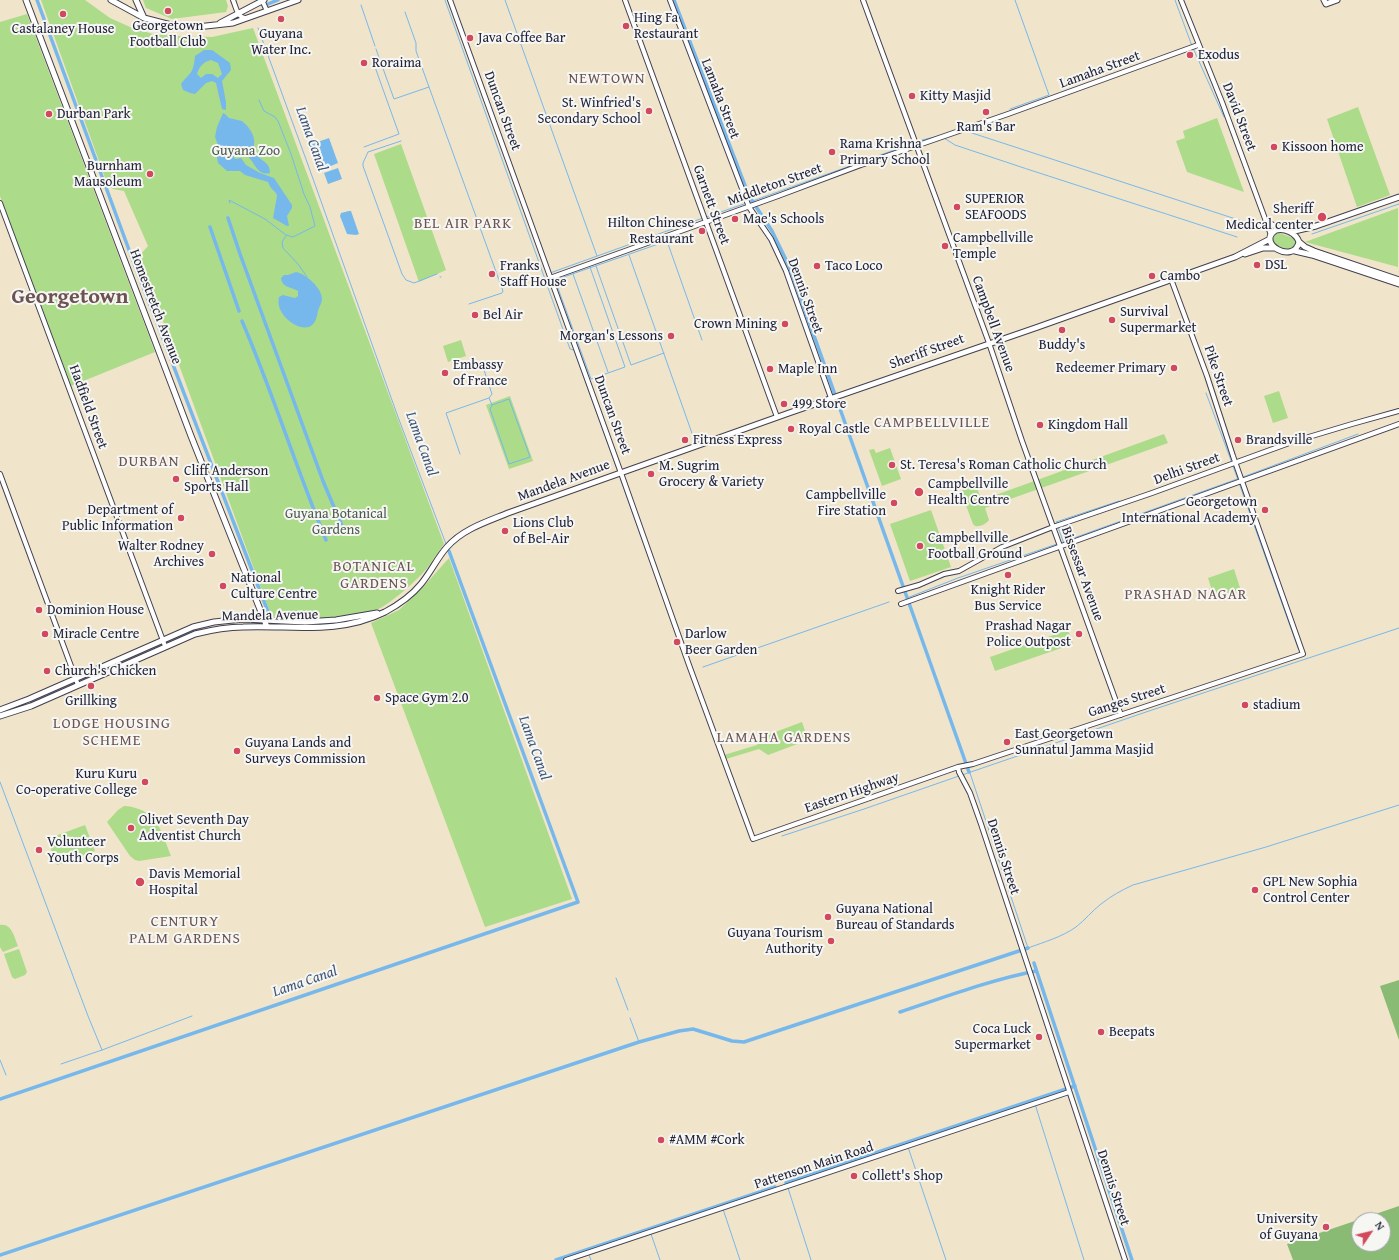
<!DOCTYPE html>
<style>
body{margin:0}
#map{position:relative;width:1399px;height:1260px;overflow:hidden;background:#f0e4ca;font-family:"Gentium Book Plus",serif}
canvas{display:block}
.north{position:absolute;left:1351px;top:1212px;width:40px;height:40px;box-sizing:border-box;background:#f6f6f2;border:1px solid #a1a1a9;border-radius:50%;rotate:55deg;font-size:11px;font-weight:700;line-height:16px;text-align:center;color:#22223b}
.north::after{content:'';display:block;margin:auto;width:14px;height:18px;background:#d1495b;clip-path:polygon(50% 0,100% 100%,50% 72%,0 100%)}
</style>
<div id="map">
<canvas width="1399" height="1260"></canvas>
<div class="north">N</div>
</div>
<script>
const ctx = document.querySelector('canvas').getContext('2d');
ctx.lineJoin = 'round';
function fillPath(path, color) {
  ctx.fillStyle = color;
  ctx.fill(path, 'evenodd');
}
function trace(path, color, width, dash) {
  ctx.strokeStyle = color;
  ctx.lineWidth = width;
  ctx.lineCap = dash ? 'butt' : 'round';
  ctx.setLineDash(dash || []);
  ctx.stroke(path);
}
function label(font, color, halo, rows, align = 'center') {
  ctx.font = font + ' "Gentium Book Plus",serif';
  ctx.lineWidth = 4;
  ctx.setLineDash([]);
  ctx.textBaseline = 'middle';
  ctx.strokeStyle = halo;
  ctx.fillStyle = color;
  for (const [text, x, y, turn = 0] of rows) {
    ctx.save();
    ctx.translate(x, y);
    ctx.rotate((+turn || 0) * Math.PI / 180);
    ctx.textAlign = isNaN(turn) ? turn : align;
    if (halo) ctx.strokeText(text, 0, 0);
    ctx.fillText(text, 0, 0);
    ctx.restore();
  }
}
fillPath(new Path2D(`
 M41,0h44l25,18 20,9 23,7 24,2 35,1 41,-9 191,516c-6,8 -11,16 -16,23 -8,11 -40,39 -52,43 -31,11 -71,9 -104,8l-133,-362 9,-10 -24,-55 -11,-2 -5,-3z
 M143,0h83l2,6 -2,6 -54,7 -26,-11z
 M27,14l128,338 -84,34 -71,-190v-174z
 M1358,107l32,88 -33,12 -30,-88z
 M1217,118l27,74 -57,-20 -11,-31 9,-3 -2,-7z
 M401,144l45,126 -27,12 -45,-128z
 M1398,208v59l-93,-25z
 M1279,233l15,5 2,5 -1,3 -5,3c-4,0 -10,-1 -14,-4 -6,-4 -3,-10 3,-12z
 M461,340l5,16 -18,6 -5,-16z
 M1279,391l9,27 -15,5 -9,-27z
 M510,396l23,65 -24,8 -23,-64z
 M1164,434l4,9 -183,65 4,12c-3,4 -9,7 -14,6l-2,-2 -12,-32 3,-3 12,-3 6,14z
 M890,448l11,31 -19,7 -13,-36 5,-1 2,4z
 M931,510l20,57 -41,14 -20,-57z
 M449,558l123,341 -87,28 -114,-304 28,-13 25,-24z
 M1234,569l7,22 -26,9 -7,-22z
 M1068,630l5,14 -78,27 -5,-14z
 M802,722l6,18 -40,15 -9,-6 -33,10 -2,-4 33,-10 5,-8z
 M124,806c32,2 37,24 47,50l-32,5 -4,-1 -5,-4 -23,-34 11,-12z
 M85,825l10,26 -38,14 -10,-26z
 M0,925c12,-2 14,12 18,21l-15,6 -3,-5z
 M19,949l8,23 -2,3 -10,4 -3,-2 -8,-23z`), '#acdb89');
fillPath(new Path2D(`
 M1399,980v60l-19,-54z
 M1399,1206v54h-106l-6,-16zM1359,1220h24v24h-24z`), '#89bb75');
fillPath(new Path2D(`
 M204,50h8l18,13 1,7 -9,11 4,21v8l-4,-1 -6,-26 -4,-2 -6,2 -11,11 -5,-1 -7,-3 -2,-6c10,-13 12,-9 14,-28zM211,60l7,3 4,11 -4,4 -6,-4h-6l-5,4 -4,-4c2,-7 6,-12 14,-14z
 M223,113l2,1 4,4 13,3c5,4 11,11 12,18 1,5 -2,11 2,15 6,8 14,8 14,19 -10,3 -14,-6 -19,-13 -4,-5 -7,-9 -10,-13l-2,-1 -5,5v7l2,1 5,-1 5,7 14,8 14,5 18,27v3l-5,8 2,10h-2l-14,-8 4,-22 -1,-3 -5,-5 -3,-6 -23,-7 -5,-4h-13l-9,-8 -1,-6 2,-9 -4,-11 2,-10z
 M329,138l9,25 -19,8 -10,-26z
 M338,168l4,11 -14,5 -4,-11z
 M349,211h2l8,23 -3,1 -9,-1 -7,-18 1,-3z
 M296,272c10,2 26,16 26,27 0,4 -3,8 -4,12 -1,5 -2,11 -6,14 -7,6 -19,0 -25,-6 -6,-6 -10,-13 -8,-22l4,-2 12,3 3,-2v-5c-6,-4 -16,-3 -17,-13l3,-3h4z`), '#77b8ec');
trace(new Path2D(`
 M445,0l125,349 4,1 44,122
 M505,0l92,256
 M1175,0l17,46
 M361,5l14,41
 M258,28l49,134 91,255 48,127
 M1193,48l31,69
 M376,49l18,50 35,-12 -13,-36v-8l-11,-31
 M429,87l74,204 -1,2 -33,11
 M1010,109l39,-14 -34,-95
 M972,133l279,91
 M944,138l11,7c94,32 188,61 282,92
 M922,140l17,-4
 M401,141l-33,11 -5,11v3l39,108 4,6 8,3 23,-9
 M364,147l35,-13 -24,-67
 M750,202l161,-58
 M230,203l-1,-3 36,19 21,16 7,2 22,-11 -5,-19 -6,-13 -13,-40 -13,-33 -3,-4 -11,-6 -5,-11
 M706,217l41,-14
 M1312,234l87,-30
 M286,236l-4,6 1,6 15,16 9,13
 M629,255l65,184
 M596,266l35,99 33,-12
 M590,267l35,100 -34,12 -36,-99 112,-39 35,99
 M550,273l153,-55
 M573,274l35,98
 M440,277h1
 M483,367l9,27 -3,4 3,7 17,-6 21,58 -21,7 -19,-55 2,-4
 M1206,393l26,70
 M460,454l-14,-41 43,-15
 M1233,466l5,14
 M619,475l33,92
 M1243,477l115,-43
 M1239,483l59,165
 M1057,524l-1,-2 63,-21
 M1058,527l5,14
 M1060,543l180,-65
 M907,598l51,-20 99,-34
 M703,667l186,-65
 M970,773l58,175c16,-6 34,-11 48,-21 9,-7 16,-16 25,-23 10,-8 21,-14 32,-19l133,-38 133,-42
 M962,775l187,-64 250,-83
 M0,782l88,234 14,34
 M782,836l82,-27 95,-33
 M616,978l12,32
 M630,1018l9,24
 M0,1060l6,15
 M61,1064l41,-14 90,-34
 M1035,1104l49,156
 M908,1147l38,113
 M788,1188l23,72
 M723,1209l17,51
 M651,1234l9,26
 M589,1255l2,5`), '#77b8ec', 1);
trace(new Path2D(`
 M37,0l95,258 138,359
 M674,0l75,196 23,35 18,37 179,504
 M268,4l10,-4
 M228,218l12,36 83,227 19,45
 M210,227l29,84
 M242,321c31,72 54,147 84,219
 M1034,963l98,297
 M900,1012c45,-15 90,-32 136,-41
 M0,1099l578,-197 -129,-351
 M786,1183l289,-97
 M0,1255l639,-213 40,-11 14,-2 39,12 12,1 284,-94
 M556,1260l219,-73`), '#77b8ec', 3.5);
const minor = new Path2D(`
 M233,0c3,7 4,17 12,18
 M262,0l5,11
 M450,0l171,473 68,192 64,174 205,-72 15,-3 330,-110 -70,-198 -26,-80 -36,-97
 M625,0l152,417
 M670,0l79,207 22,32 15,32 45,127
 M863,0l126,343 33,98 99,274
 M1181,0l41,102 49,133
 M0,203l165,443
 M1267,221l12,8
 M550,278l228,-82 83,-31 147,-51 190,-69
 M0,474l78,211
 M898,591l21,-6 25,-11 15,-3 43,-24 51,-20 99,-34 140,-51 60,-18 47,-13
 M901,604l498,-180
 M958,767l1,5 11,21 11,31 144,436
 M566,1260l503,-168`);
const major = new Path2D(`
 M26,0l165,436 76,191
 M111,0l33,18 31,8 22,1 36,-4 65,-23
 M136,0l8,18
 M1324,0l2,4 11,-4
 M220,23l44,-23
 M1276,230c9,-2 20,3 23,12 -5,23 -44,1 -23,-12z
 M1290,232l26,-6 83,-29
 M1299,242l6,5 9,4 85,29
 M1295,251l17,4 87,29
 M1245,254l18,-6h12
 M0,710l29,-11 164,-72 21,-5 29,-3 62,3 31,-2 41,-7
 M0,716l31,-10 164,-72c16,-4 31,-7 48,-7 50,-2 95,8 142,-15 13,-7 27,-17 36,-28 10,-12 16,-26 26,-37 16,-18 39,-25 61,-34l281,-100 249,-86 197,-70 35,-18`);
trace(minor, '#413f50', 6);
trace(major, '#413f50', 7);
trace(minor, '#fff', 4);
trace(major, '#fff', 5);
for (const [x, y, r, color] of [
 [168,11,4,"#d1495b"],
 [63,14,4,"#d1495b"],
 [281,19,4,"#d1495b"],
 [626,26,4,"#d1495b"],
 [470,38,4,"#d1495b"],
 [1190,55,4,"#d1495b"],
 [364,63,4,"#d1495b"],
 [912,96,4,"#d1495b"],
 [649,111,4,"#d1495b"],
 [986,112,4,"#d1495b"],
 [49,114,4,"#d1495b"],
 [1274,147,4,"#d1495b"],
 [832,152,4,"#d1495b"],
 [150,174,4,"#d1495b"],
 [957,207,4,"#d1495b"],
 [1322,217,5,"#d1495b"],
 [735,219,4,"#d1495b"],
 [702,231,4,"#d1495b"],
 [945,246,4,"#d1495b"],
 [1257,265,4,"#d1495b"],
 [817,266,4,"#d1495b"],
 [492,274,4,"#d1495b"],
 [1152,276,4,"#d1495b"],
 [475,315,4,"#d1495b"],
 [1112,320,4,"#d1495b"],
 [785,324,4,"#d1495b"],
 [1062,330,4,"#d1495b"],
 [671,336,4,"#d1495b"],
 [1174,368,4,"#d1495b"],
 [770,369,4,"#d1495b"],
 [445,373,4,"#d1495b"],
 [784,404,4,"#d1495b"],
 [1040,425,4,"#d1495b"],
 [791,429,4,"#d1495b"],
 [685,440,4,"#d1495b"],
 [1238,440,4,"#d1495b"],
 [892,465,4,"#d1495b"],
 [651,474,4,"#d1495b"],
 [176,479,4,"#d1495b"],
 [919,492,5,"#d1495b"],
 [894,503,4,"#d1495b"],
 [1265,510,4,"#d1495b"],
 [181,518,4,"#d1495b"],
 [505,531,4,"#d1495b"],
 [920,546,4,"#d1495b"],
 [212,554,4,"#d1495b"],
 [1008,575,4,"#d1495b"],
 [223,586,4,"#d1495b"],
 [39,610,4,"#d1495b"],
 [45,634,4,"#d1495b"],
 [1079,634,4,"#d1495b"],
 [677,642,4,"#d1495b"],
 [47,671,4,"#d1495b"],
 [91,686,4,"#d1495b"],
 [377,698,4,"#d1495b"],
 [1245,705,4,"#d1495b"],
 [1007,742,4,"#d1495b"],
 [237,751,4,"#d1495b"],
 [145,782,4,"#d1495b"],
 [131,828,4,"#d1495b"],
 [39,850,4,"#d1495b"],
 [140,882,5,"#d1495b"],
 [1255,890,4,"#d1495b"],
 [828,917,4,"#d1495b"],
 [831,941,4,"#d1495b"],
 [1101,1032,4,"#d1495b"],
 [1039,1037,4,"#d1495b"],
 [661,1140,4,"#d1495b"],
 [854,1176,4,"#d1495b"],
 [1326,1227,4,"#d1495b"]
]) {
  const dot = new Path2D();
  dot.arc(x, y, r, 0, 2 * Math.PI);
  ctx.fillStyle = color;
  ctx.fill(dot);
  trace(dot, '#f6f6f2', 1.5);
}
label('14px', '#22223b', '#f6f6f2', [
 ["Hing Fa",634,18],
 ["Restaurant",634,34],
 ["Georgetown",168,26,"center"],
 ["Football Club",168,42,"center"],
 ["Castalaney House",63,29,"center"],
 ["Guyana",281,34,"center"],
 ["Water Inc.",281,50,"center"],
 ["Java Coffee Bar",478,38],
 ["Exodus",1198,55],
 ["Roraima",372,63],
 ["Kitty Masjid",920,96],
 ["St. Winfried's",641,103,"right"],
 ["Secondary School",641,119,"right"],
 ["Durban Park",57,114],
 ["Ram's Bar",986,127,"center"],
 ["Rama Krishna",840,144],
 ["Primary School",840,160],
 ["Kissoon home",1282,147],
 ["Burnham",142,166,"right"],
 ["Mausoleum",142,182,"right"],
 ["SUPERIOR",965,199],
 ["SEAFOODS",965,215],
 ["Sheriff",1313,209,"right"],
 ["Medical center",1313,225,"right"],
 ["Mae's Schools",743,219],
 ["Hilton Chinese",694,223,"right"],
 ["Restaurant",694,239,"right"],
 ["Campbellville",953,238],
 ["Temple",953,254],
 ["DSL",1265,265],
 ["Franks",500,266],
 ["Staff House",500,282],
 ["Taco Loco",825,266],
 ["Cambo",1160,276],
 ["Survival",1120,312],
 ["Supermarket",1120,328],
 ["Bel Air",483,315],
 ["Crown Mining",777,324,"right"],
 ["Morgan's Lessons",663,336,"right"],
 ["Buddy's",1062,345,"center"],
 ["Embassy",453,365],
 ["of France",453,381],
 ["Redeemer Primary",1166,368,"right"],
 ["Maple Inn",778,369],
 ["499 Store",792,404],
 ["Kingdom Hall",1048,425],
 ["Royal Castle",799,429],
 ["Fitness Express",693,440],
 ["Brandsville",1246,440],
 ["St. Teresa's Roman Catholic Church",900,465],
 ["M. Sugrim",659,466],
 ["Grocery & Variety",659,482],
 ["Cliff Anderson",184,471],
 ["Sports Hall",184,487],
 ["Campbellville",928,484],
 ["Health Centre",928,500],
 ["Campbellville",886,495,"right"],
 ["Fire Station",886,511,"right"],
 ["Georgetown",1257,502,"right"],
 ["International Academy",1257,518,"right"],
 ["Department of",173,510,"right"],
 ["Public Information",173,526,"right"],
 ["Lions Club",513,523],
 ["of Bel-Air",513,539],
 ["Campbellville",928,538],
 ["Football Ground",928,554],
 ["Walter Rodney",204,546,"right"],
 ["Archives",204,562,"right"],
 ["National",231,578],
 ["Culture Centre",231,594],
 ["Knight Rider",1008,590,"center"],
 ["Bus Service",1008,606,"center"],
 ["Dominion House",47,610],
 ["Prashad Nagar",1071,626,"right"],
 ["Police Outpost",1071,642,"right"],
 ["Miracle Centre",53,634],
 ["Darlow",685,634],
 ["Beer Garden",685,650],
 ["Church's Chicken",55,671],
 ["Space Gym 2.0",385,698],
 ["Grillking",91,701,"center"],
 ["stadium",1253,705],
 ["East Georgetown",1015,734],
 ["Sunnatul Jamma Masjid",1015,750],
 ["Guyana Lands and",245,743],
 ["Surveys Commission",245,759],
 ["Kuru Kuru",137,774,"right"],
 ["Co-operative College",137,790,"right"],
 ["Olivet Seventh Day",139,820],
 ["Adventist Church",139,836],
 ["Volunteer",47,842],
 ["Youth Corps",47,858],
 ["Davis Memorial",149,874],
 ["Hospital",149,890],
 ["GPL New Sophia",1263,882],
 ["Control Center",1263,898],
 ["Guyana National",836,909],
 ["Bureau of Standards",836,925],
 ["Guyana Tourism",823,933,"right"],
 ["Authority",823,949,"right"],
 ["Coca Luck",1031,1029,"right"],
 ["Supermarket",1031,1045,"right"],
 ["Beepats",1109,1032],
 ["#AMM #Cork",669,1140],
 ["Collett's Shop",862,1176],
 ["University",1318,1219,"right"],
 ["of Guyana",1318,1235,"right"]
], 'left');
label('14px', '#22223b', '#f6f6f2', [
 ["Lamaha Street",1100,70,-20],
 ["Lamaha Street",720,99,69],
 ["Duncan Street",502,111,70],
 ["David Street",1239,117,69],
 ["Middleton Street",775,185,-20],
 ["Garnett Street",711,205,70],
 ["Dennis Street",805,296,70],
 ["Homestretch Avenue",155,307,69],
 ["Campbell Avenue",993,324,70],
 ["Sheriff Street",927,352,-20],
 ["Pike Street",1218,376,71],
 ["Hadfield Street",88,407,70],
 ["Duncan Street",612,415,70],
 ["Delhi Street",1187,469,-20],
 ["Mandela Avenue",564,481,-20],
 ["Bissessar Avenue",1082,574,70],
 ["Mandela Avenue",270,616,-1],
 ["Ganges Street",1127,701,-18],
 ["Eastern Highway",852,793,-19],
 ["Dennis Street",1003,857,72],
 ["Pattenson Main Road",814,1166,-18],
 ["Dennis Street",1113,1188,72]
]);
label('14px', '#4b5a52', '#f6f6f2', [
 ["Guyana Zoo",246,151],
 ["Guyana Botanical",336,514],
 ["Gardens",336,530]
]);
ctx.letterSpacing = '1px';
label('15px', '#6c5251', '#f6f6f2', [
 ["NEWTOWN",607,79],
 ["BEL AIR PARK",463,224],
 ["CAMPBELLVILLE",932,423],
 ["DURBAN",149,462],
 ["BOTANICAL",374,567],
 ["GARDENS",374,584],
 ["PRASHAD NAGAR",1186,595],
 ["LODGE HOUSING",112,724],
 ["SCHEME",112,741],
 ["LAMAHA GARDENS",784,738],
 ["CENTURY",185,922],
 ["PALM GARDENS",185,939]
]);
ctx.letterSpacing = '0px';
label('italic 15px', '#405679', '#f6f6f2', [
 ["Lama Canal",311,139,70],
 ["Lama Canal",421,444,70],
 ["Lama Canal",534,748,70],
 ["Lama Canal",305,982,-19]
]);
label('bold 22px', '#6c5251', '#f6f6f2', [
 ["Georgetown",70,297]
]);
</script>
